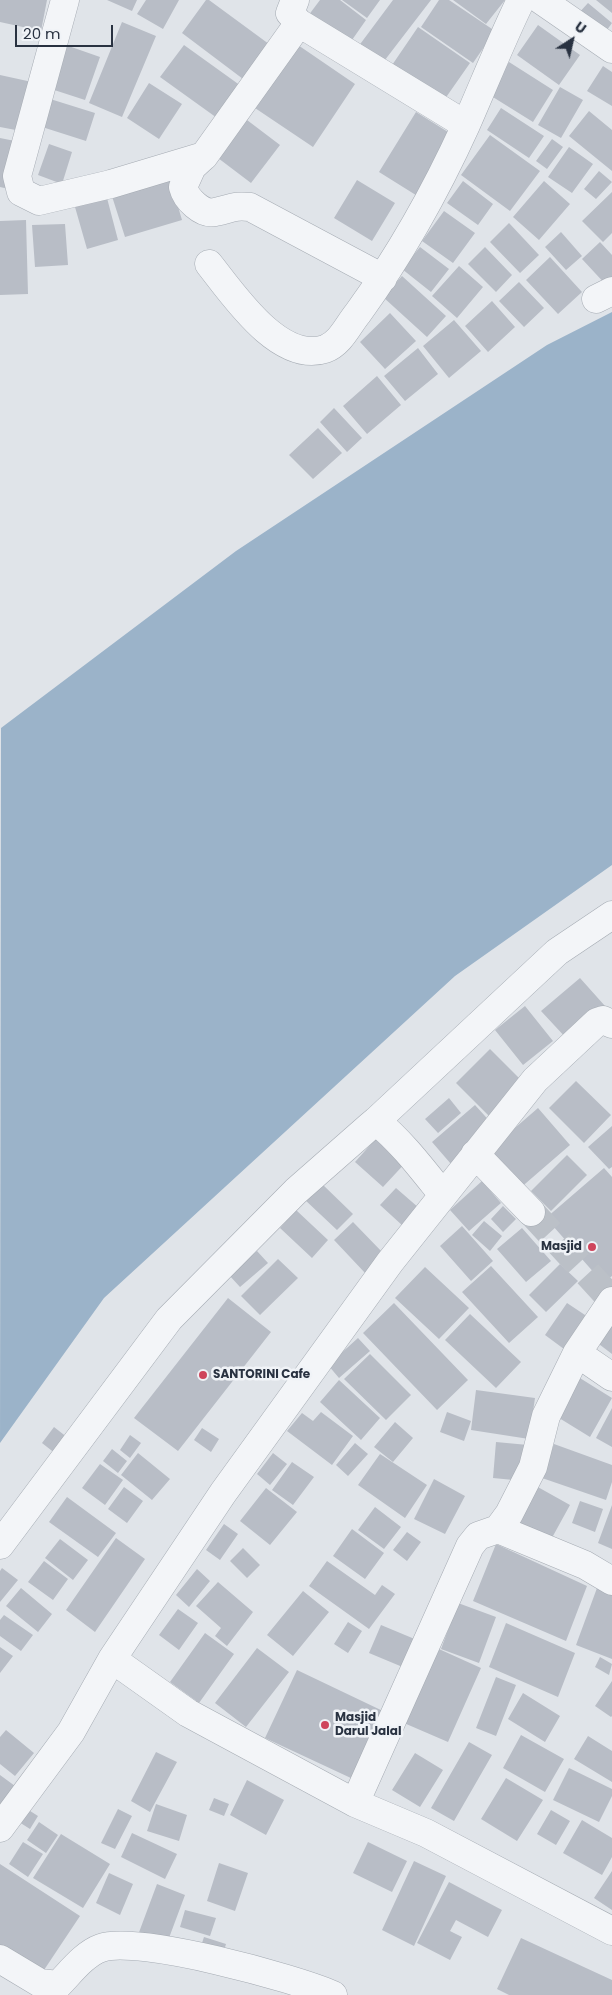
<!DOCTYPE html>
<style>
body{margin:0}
#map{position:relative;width:612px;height:1995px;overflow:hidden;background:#e0e4e9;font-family:Poppins,sans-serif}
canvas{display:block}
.north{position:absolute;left:547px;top:15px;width:50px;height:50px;-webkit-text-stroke:4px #f0f3f7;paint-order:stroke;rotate:35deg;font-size:14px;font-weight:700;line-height:20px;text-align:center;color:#293241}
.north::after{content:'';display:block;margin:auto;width:18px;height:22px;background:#293241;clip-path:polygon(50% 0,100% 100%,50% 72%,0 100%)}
.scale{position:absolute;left:15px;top:25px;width:98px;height:22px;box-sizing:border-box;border:2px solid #293241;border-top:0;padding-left:6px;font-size:15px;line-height:18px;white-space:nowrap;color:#293241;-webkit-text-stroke:4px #f0f3f7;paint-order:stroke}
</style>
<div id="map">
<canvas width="612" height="1995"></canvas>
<div class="north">U</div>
<div class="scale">20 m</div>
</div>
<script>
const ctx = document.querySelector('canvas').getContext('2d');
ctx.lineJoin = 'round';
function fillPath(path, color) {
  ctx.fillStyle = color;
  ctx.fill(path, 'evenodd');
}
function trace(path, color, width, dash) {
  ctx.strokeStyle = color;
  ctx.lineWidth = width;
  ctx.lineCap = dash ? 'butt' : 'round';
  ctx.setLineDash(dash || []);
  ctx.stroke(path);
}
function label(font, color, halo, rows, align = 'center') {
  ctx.font = font + ' Poppins,sans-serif';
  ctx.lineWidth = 5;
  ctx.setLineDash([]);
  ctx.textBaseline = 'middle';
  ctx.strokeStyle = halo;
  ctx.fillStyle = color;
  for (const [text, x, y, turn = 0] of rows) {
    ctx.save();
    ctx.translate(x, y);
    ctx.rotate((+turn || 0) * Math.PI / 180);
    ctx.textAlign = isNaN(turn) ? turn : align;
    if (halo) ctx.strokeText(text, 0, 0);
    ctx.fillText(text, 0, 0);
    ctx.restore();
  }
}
fillPath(new Path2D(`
 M612,312v553l-157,111 -351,322 -104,145 1,-715 235,-177 311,-206z`), '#9bb3c9');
fillPath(new Path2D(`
 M0,0h47l-6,31 -41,-9z
 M107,0h30l-5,11z
 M146,0h33l-16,29 -26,-15z
 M206,0h3l64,47 -26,35 -65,-49z
 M320,0h20l26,20 -21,30 -40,-30z
 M342,0h38l-13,18z
 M393,0h38l-53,69 -23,-18z
 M439,0h10l46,31 -22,32 -52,-36z
 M453,0h52l-19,24z
 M596,0h16v13z
 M588,3l24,20 -10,14 -26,-21z
 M122,22l34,14 -34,81 -33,-14z
 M538,25l42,30 -21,30 -42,-30z
 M418,27l52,36 -30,43 -52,-35z
 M60,43l40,14 -15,43 -40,-13z
 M295,43l60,41 -42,63 -61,-41z
 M184,45l64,46 -24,32 -64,-46z
 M509,62l44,28 -20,32 -45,-28z
 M603,66l9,6v34l-25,-15z
 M0,75l32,7 -11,49 -21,-4z
 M149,83l33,21 -23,35 -32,-21z
 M560,87l23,13 -22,38 -23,-13z
 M47,98l48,15 -9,28 -47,-15z
 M501,108l43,28 -15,22 -42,-28z
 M589,111l23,19v41l-43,-35z
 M416,112l40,25 -37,60 -40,-25z
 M247,120l33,25 -29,38 -33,-25z
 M490,135l50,36 -30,40 -49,-36z
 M0,138l20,4 -11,47 -9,-2z
 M552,139l11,8 -16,22 -11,-8z
 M49,144l23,8 -10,32 -24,-9z
 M569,147l24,17 -21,29 -24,-16z
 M599,171l13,11 -16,17 -12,-10z
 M168,173l14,47 -57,17 -15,-47z
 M357,180l38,23 -23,38 -38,-23z
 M463,181l30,23 -15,21 -31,-22z
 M544,181l26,23 -31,36 -26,-23z
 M612,192v41l-9,9 -21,-21z
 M107,198l11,42 -31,9 -12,-42z
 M444,211l31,22 -22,30 -31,-22z
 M26,220l2,74 -28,1v-74z
 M509,223l30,32 -19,18 -30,-31z
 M65,224l3,41 -33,2 -3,-42z
 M561,232l21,24 -16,14 -21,-23z
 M600,242l12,13v29l-4,3 -26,-28z
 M420,247l29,22 -18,23 -29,-23z
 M485,247l27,28 -16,17 -28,-28z
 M550,257l32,35 -24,22 -32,-34z
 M459,266l24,21 -26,31 -25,-22z
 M402,276l44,40 -19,21 -44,-40z
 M519,282l25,26 -20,19 -25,-26z
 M492,301l23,26 -27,25 -23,-26z
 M390,313l26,28 -31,28 -25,-27z
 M454,320l27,31 -32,27 -26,-32z
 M418,348l20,26 -33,27 -21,-25z
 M377,376l24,29 -34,29 -24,-28z
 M334,408l28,30 -15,14 -27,-30z
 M318,428l24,25 -29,26 -24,-24z
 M580,978l25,28 -38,33 -26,-28z
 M525,1006l28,35 -30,24 -28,-35z
 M490,1049l37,37 -34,34 -37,-37z
 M576,1081l35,34 -27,28 -35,-35z
 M449,1098l12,15 -23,20 -13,-14z
 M475,1105l19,21 -43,38 -19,-22z
 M538,1108l32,37 -52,45 -32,-37z
 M612,1126v41l-3,2 -21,-22z
 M381,1133l28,26 -26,28 -28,-25z
 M567,1155l20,20 -36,36 -20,-20z
 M604,1168l8,9v99l-9,7 -57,-65z
 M482,1181l19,22 -32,28 -19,-21z
 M320,1182l33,32 -16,16 -33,-31z
 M396,1188l23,20 -16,18 -23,-21z
 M503,1206l13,13 -13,13 -12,-13z
 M296,1210l32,30 -16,18 -32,-30z
 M484,1221l18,15 -12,15 -18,-16z
 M353,1222l32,33 -19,19 -32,-34z
 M462,1226l31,35 -22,20 -31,-35z
 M522,1228l29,33 -25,21 -29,-33z
 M257,1251l11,12 -28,24 -11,-12z
 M278,1259l20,19 -38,37 -19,-19z
 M560,1264l18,17 -32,31 -17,-17z
 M491,1266l47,51 -29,26 -47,-51z
 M425,1267l44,41 -30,31 -44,-41z
 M228,1298l43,34 -93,119 -44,-33z
 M394,1303l74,77 -31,30 -74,-77z
 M567,1303l24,16 -23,33 -23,-17z
 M470,1314l51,48 -25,26 -51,-48z
 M612,1319v35l-21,-16z
 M358,1338l12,13 -31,27 -11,-13z
 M370,1354l41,41 -25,25 -42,-41z
 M575,1375l37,23 -22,39 -39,-24z
 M339,1380l41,38 -19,22 -41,-38z
 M476,1390l59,8 -6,41 -58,-9z
 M612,1408v39l-16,-9z
 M321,1412l32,24 -21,29 -45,-34 15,-18 11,8z
 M447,1412l24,9 -7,20 -24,-9z
 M395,1422l18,16 -20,24 -19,-15z
 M54,1427l14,11 -12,16 -14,-11z
 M202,1428l17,11 -8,13 -17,-12z
 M130,1435l11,8 -11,15 -10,-8z
 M496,1442l32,3 -4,36 -31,-3z
 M355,1443l13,11 -20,22 -12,-11z
 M554,1444l58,21v17l-6,18 -64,-22z
 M112,1449l15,12 -9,12 -15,-12z
 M138,1453l32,26 -18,21 -31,-25z
 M273,1453l14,11 -17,21 -13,-11z
 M380,1454l47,31 -22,33 -47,-33z
 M292,1462l22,15 -21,28 -21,-15z
 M100,1464l23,16 -18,25 -23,-17z
 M434,1479l31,17 -20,38 -31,-15z
 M536,1486l34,19 -22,40 -35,-19z
 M124,1487l19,14 -16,22 -19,-14z
 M266,1488l31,24 -27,33 -30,-24z
 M67,1497l49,36 -18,24 -49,-35z
 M580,1501l23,8 -8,23 -23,-9z
 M612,1505v44l-14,-6z
 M375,1507l26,20 -17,22 -26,-19z
 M224,1524l14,10 -18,26 -14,-10z
 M352,1529l32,24 -19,26 -32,-23z
 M407,1532l14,10 -14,19 -14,-11z
 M116,1538l29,21 -50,73 -29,-22z
 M60,1539l28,21 -15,20 -28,-22z
 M496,1544l91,42 -21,55 -93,-40z
 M243,1548l17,17 -13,13 -17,-17z
 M44,1561l24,18 -15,21 -25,-18z
 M327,1561l48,34 7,-10 13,9 -26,35 -60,-43z
 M2,1568l16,12 -18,22v-31z
 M197,1569l13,12 -21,26 -13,-12z
 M218,1582l35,30 -26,34 -12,-10 6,-8 -25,-22z
 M21,1588l31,26 -14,18 -32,-26z
 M597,1588l15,5v66l-36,-14z
 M303,1591l26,21 -36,44 -26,-21z
 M458,1603l38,14 -17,46 -38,-14z
 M178,1609l20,14 -19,27 -20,-15z
 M4,1615l29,20 -12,16 -21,-15v-16z
 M348,1622l14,9 -14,22 -14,-9z
 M506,1623l69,30 -17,44 -69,-30z
 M381,1625l36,15 -12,28 -36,-15z
 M205,1633l29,21 -35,49 -29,-21z
 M430,1645l51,23 -33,74 -51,-22z
 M0,1647l13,9 -13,17z
 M257,1648l32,24 -43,55 -31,-24z
 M600,1657l12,7 -3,11 -14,-8z
 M297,1670l88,42 -32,67 -88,-41z
 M496,1677l20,8 -20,51 -20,-8z
 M612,1681v35l-1,1 -16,-11z
 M523,1693l37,23 -15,26 -37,-23z
 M6,1730l28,23 -19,23 -15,-12v-27z
 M521,1735l43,24 -19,33 -42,-24z
 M588,1736l24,15v31l-38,-23z
 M469,1742l23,13 -38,66 -23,-13z
 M156,1752l21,10 -27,50 -19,-11z
 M415,1753l28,17 -23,37 -28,-17z
 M569,1768l43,21v7l-13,26 -46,-22z
 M0,1775l15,11 -15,21z
 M506,1778l37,22 -26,41 -36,-22z
 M247,1780l37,20 -18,35 -36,-20z
 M214,1798l15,6 -5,12 -15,-6z
 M156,1804l31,11 -8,26 -32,-10z
 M27,1809l11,7 -8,13 -11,-7z
 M118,1809l14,7 -17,33 -14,-6z
 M551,1810l19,11 -14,24 -19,-11z
 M582,1820l30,18v19l-10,18 -39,-22z
 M39,1822l19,13 -12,18 -19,-13z
 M132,1833l45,21 -12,25 -44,-22z
 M61,1834l49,30 -27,44 -50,-30z
 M23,1842l20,12 -15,23 -19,-13z
 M368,1842l39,19 -15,31 -39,-19z
 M414,1861l32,15 -32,70 -32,-16z
 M219,1863l29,10 -13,38 -28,-10z
 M0,1864l80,52 -40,60 -40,-26z
 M612,1871v39l-18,-12z
 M109,1873l24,11 -13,31 -24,-12z
 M449,1882l53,28 -14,27 -32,-17 -6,11 12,6 -12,23 -33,-17z
 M157,1884l28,11 -19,51 -28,-11z
 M185,1910l31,8 -6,18 -30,-9z
 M204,1937l22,7 -4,13 -22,-8z
 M521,1938l91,42v15h-103l-12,-6z`), '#b8bdc6');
trace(new Path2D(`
 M531,1212l81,88`), '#bbc0c7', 28, [28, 14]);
const minor = new Path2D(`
 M65,0l-48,176 4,16 18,9 72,-17 93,-28
 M295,0l-5,13 9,10 167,102
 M541,0l71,49
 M299,23l-95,133 -12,11 -9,20c3,12 19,28 32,25 16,-3 18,-7 35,-5l133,71
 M209,264c24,30 70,100 116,85 16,-6 23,-24 33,-36 42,-58 78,-122 108,-188 18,-41 35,-84 55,-125
 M596,299l16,-8
 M376,1121l181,-169 55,-37
 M475,1154l56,58
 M612,1301l-35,52 -31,63 -13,51 -24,47 -11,15 87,36 27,16
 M577,1353l35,24
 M0,1545l169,-226 127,-128 74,-65 6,-5c26,21 46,48 67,74
 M112,1659l76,54 167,90 71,30 186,98
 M355,1803l115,-257 8,-10 20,-7
 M0,1828l71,-96 41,-73 111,-166 167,-231 145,-182 62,-58 6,-2 9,4
 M0,1959l40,24 18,2c12,-12 26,-31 43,-37 36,-13 194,30 232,47`);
trace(minor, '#a5abb3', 29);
trace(minor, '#f3f5f8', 28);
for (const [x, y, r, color] of [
 [592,1247,5,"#cf455c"],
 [203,1375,5,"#cf455c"],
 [325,1725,5,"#cf455c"]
]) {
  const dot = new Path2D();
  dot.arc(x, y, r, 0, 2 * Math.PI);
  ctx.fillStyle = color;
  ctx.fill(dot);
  trace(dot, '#f0f3f7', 2);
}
label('bold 12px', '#293241', '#f0f3f7', [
 ["Masjid",582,1247,"right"],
 ["SANTORINI Cafe",213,1375],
 ["Masjid",335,1718],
 ["Darul Jalal",335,1732]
], 'left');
</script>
